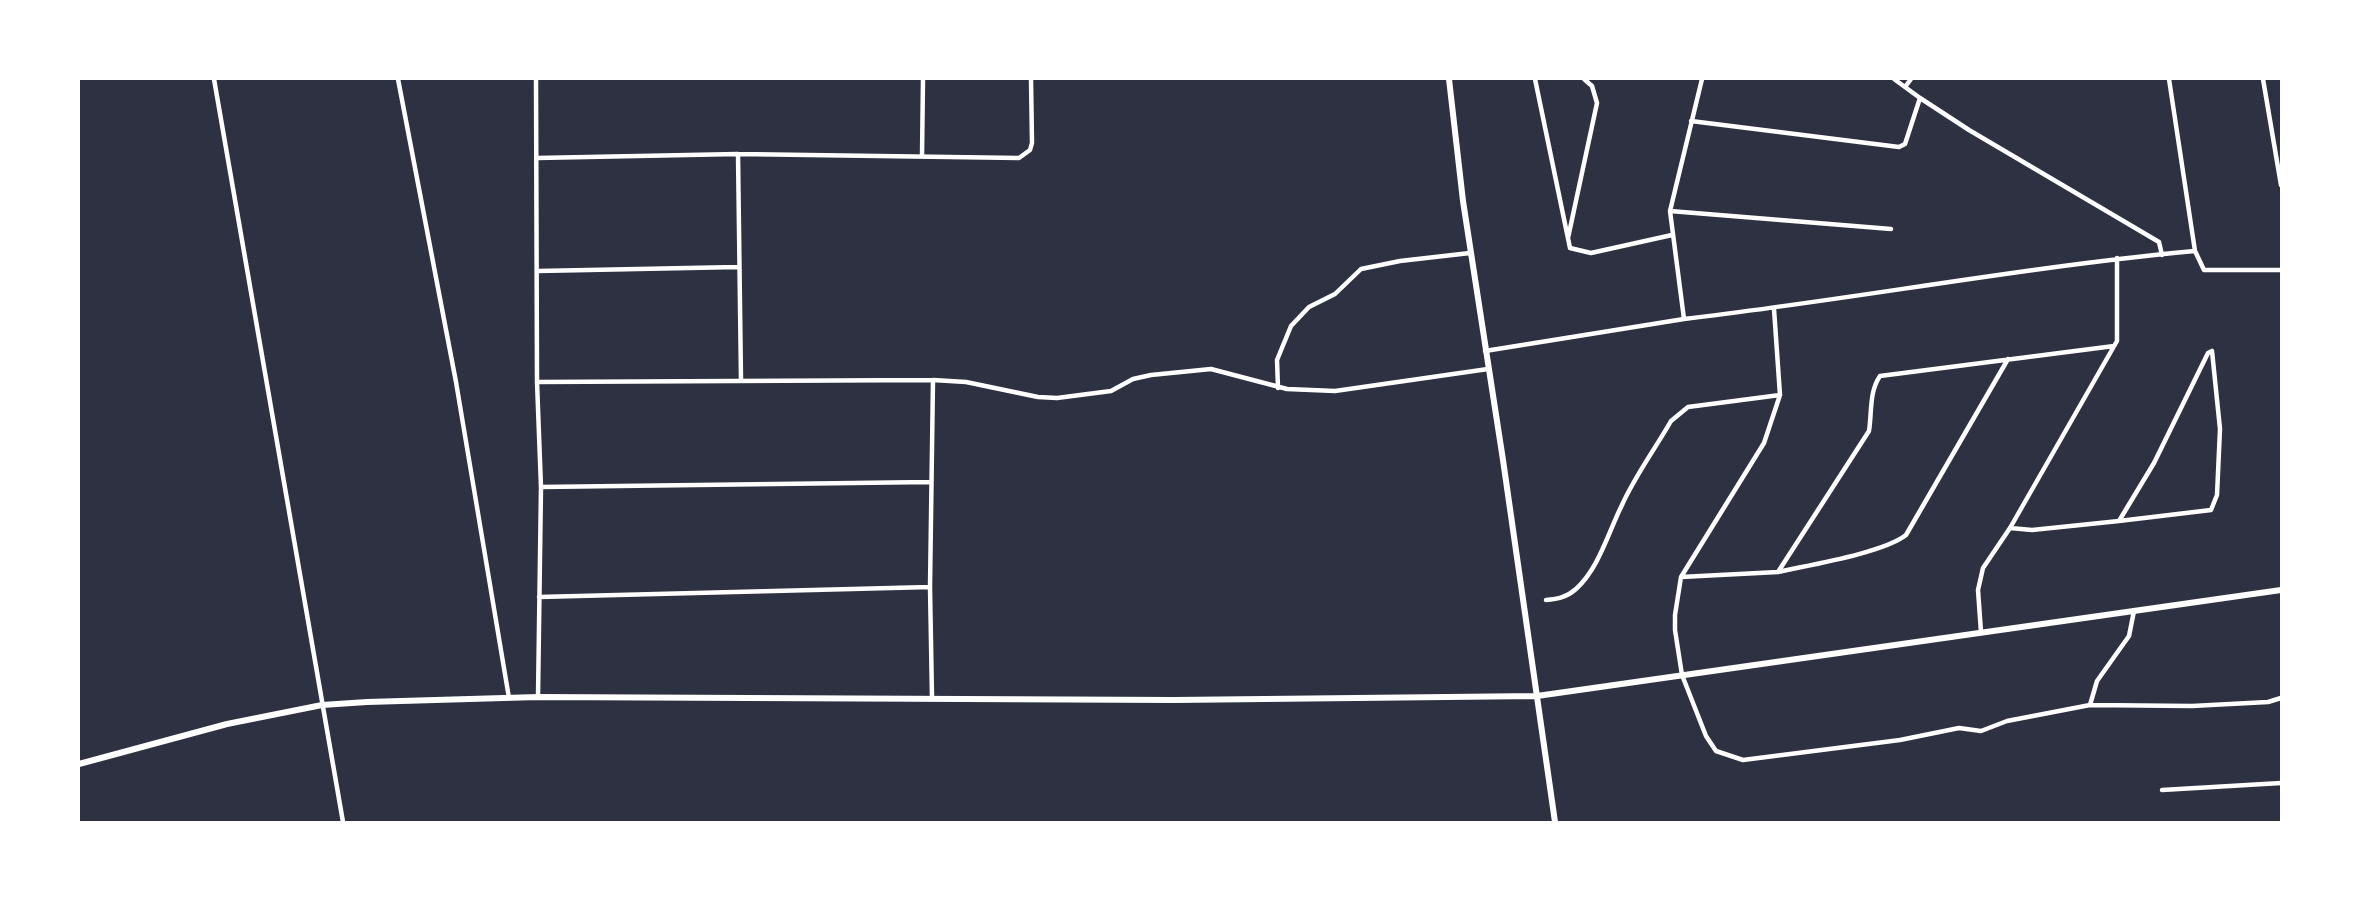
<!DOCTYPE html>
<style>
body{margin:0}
#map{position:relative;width:2360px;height:901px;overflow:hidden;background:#2d3142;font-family:Overpass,sans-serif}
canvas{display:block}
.frame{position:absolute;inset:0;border:80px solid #fff;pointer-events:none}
</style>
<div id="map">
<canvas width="2360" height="901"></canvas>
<div class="frame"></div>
</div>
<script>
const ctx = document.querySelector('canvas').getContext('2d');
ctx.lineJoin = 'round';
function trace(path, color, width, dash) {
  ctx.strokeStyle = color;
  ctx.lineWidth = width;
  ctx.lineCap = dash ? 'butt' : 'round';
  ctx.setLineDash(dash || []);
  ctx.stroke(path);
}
trace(new Path2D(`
 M214,79l129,743
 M398,79l58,303 53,316
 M536,79l1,303 4,105 -3,210
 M1535,79l35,169 21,5 81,-18
 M1894,79l26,19 49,32 190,112 3,13
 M2169,79l26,172 9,19h77
 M2263,79l18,106
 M1905,87l6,-8
 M1691,121l208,26 6,-3 15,-46
 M738,154l281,4 11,-8 2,-7 -1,-64
 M922,156l1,-77
 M537,158l201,-4 3,226
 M1670,211l221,18
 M1568,238l29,-135 -5,-17 -8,-7
 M538,271l200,-4
 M1684,319c171,-20 339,-52 511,-68
 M2114,346l-234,30c-11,16 -8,36 -11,55l-91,141 -97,5 -6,38v15l7,45 24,61 10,15 27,9 157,-20 59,-12 22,3 26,-10 83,-16 102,1 76,-4 13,-4
 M1485,351l199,-32 -14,-108 32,-132
 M933,380l33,2 72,15 19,1 54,-7 22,-12 18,-4 60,-6 76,20 48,2 153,-22
 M537,382l396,-2 -3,207 2,111
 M1278,388l-1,-28 14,-34 18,-19 26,-13 26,-25 39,-8 70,-8
 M541,487l390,-5
 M2119,521l92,-11 6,-15 3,-66 -8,-78
 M2010,528l22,2 87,-9 35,-58 54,-110 4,-2
 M1778,572c31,-7 105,-19 128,-37l102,-176
 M1681,577l83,-134 16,-48 -6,-86
 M539,597l391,-10
 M1546,600c12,-1 21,-3 30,-11 23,-21 32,-56 46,-84 13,-29 33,-56 49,-84l17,-14 92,-12
 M1981,632l-3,-42 5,-22 27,-40 107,-187v-83
 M2090,705l7,-24 32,-45 5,-25
 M2162,790l119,-7`), '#fff', 4.5);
trace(new Path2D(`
 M1449,79l14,122 40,259 52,362
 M79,764l148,-40 95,-19 45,-3 171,-5 636,3 363,-4 744,-106`), '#fff', 6);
</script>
